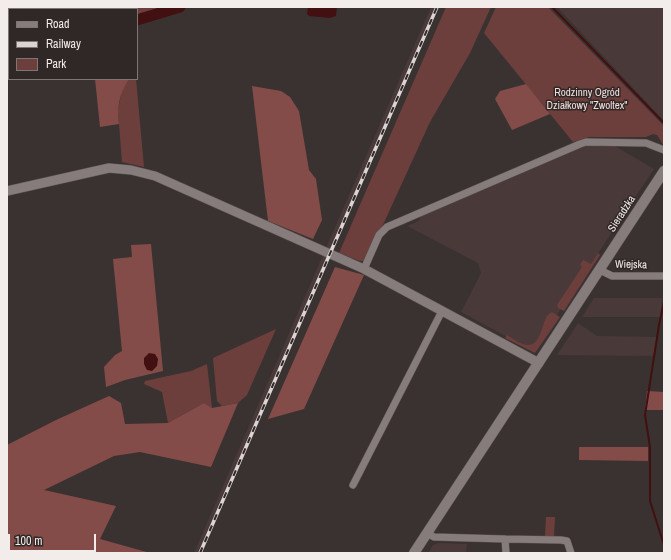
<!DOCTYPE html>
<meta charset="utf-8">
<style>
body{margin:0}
#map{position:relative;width:671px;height:560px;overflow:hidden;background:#3a3231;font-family:"Archivo Narrow",sans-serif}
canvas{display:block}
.frame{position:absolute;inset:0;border:8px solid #f2eceb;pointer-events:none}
.legend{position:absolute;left:8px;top:8px;width:130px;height:72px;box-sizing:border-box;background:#302827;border:1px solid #7e7675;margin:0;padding:5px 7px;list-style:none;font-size:12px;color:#f2eceb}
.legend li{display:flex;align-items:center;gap:8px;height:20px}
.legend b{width:20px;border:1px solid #7e7675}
.scale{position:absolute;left:8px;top:534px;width:88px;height:18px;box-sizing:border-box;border:2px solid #f2eceb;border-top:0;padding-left:5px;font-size:12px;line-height:14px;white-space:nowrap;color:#f2eceb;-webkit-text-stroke:3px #302827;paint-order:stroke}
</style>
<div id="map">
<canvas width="671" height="560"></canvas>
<div class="frame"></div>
<ul class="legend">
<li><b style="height:5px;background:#867c7b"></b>Road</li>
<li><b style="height:5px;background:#dad4d3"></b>Railway</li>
<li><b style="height:11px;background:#6d3f3c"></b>Park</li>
</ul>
<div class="scale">100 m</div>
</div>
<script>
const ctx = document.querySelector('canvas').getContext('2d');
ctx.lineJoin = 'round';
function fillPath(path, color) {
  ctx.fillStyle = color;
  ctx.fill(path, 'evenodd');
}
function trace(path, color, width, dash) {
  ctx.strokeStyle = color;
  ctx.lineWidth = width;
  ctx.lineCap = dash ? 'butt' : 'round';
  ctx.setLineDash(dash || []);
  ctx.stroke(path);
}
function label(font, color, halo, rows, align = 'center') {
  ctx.font = font + ' "Archivo Narrow",sans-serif';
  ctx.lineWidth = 3;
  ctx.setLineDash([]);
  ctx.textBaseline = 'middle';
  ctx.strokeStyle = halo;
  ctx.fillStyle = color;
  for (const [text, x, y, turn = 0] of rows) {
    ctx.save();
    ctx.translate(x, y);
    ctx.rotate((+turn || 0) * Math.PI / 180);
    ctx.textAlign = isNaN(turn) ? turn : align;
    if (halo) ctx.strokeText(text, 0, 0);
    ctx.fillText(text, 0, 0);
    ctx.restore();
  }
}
fillPath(new Path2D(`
 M431,7h8l-106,244 -7,-3z
 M557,7h107v114z
 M586,145l29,1 39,23 -121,182 -72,-39 20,-39 -3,-10 -71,-37 12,-5 2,-5z
 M323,255l7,3 -128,295h-8z
 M594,298h68l-2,19h-78z
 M578,323l19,13 60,1 -4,19 -96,-1z
 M438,543l29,1 -1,9h-38l5,-8z`), '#493938');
fillPath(new Path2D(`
 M7,7h155l-25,7v-5h-128v40h-2z
 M446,7h45l-21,46 -40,69 -48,105 -18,34h-4l-21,-8z
 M496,7h52l116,119v20l-7,-11 -4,-1 -7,3h-57l-16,5 -89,-109z
 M129,79h7l8,88 -22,-5 -4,-51 4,-22z
 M598,253l2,2 -36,56 -6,-3 -1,-3 25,-38 -2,-2 3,-5 8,4z
 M552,312l8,5 -25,36 -30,-15 2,-3c5,3 13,9 20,10 17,1 13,-28 25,-33z
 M276,329l-29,66 -9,8 -16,3 -5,-5 -4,-43z
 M207,364l5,44 -8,-5 -36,20 -6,-31 -18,-8 1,-3 46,-10z
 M546,517h9l-1,19h-9z`), '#6d3f3c');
fillPath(new Path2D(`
 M95,79h34c-10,15 -12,28 -10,45l-19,3z
 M526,84l24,30 -38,16 -17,-31 5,-8z
 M252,86l29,5 9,6 9,14 10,59 7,9 6,41 -9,19 -45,-18z
 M151,244l12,127 -38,9 -19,7 -2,-20 11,-12 7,-4 -9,-92 19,-2 -1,-12z
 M335,267l29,8 -60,134 -36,10z
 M647,391l17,1v18h-19z
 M109,396l12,7 4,21 43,-1 36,-20 8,5 26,-5 -27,64 -71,-15 -26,4 -70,34 72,16 -16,33 50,14h-143v-108l49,-25z
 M579,447h69v14l-69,-1z`), '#844c48');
fillPath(new Path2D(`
 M308,7h29l-1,9 -6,2 -21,-2 -2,-2z
 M149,353l6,1 3,5 -1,7 -5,5 -5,-1 -3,-6v-6z`), '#421010');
trace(new Path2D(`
 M552,7l112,116
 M664,302l-5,23 -14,90 5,32v54l14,44`), '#421010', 2);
trace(new Path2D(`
 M137,20l43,-13
 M7,55l2,-1`), '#421010', 11);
const minor = new Path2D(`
 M364,269l15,-34 8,-8 193,-83 6,-2 60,1 18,7
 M600,270l12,6h52
 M353,485l89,-174
 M427,533l7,4 71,2 1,14
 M505,539l56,1 6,1 4,12`);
const tertiary = new Path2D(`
 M7,191l102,-23 22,2 24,6 209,93 175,94`);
const secondary = new Path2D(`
 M414,553l250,-382`);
trace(minor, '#575150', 8);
trace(tertiary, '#575150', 10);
trace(secondary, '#575150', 11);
trace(minor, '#867c7b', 7);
trace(tertiary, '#867c7b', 9);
trace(secondary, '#867c7b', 10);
const rail = new Path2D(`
 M200,553l237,-546`);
trace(rail, '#dad4d3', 3.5);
trace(rail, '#302827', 2, [6]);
label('11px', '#f2dedc', '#302827', [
 ["Rodzinny Ogród",587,93],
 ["Działkowy \"Zwoltex\"",587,106]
]);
label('11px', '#f2eceb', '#302827', [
 ["Sieradzka",622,214,-57],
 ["Wiejska",631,265,1]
]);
</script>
